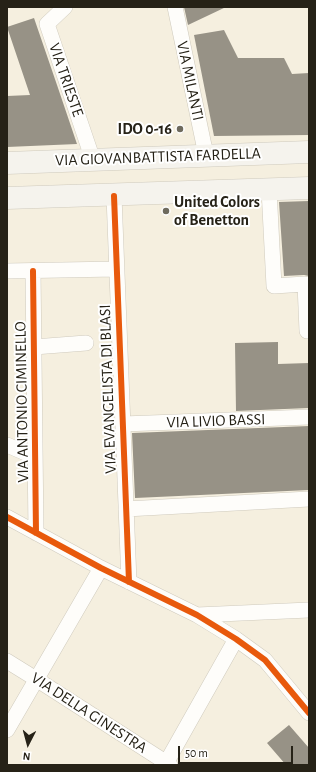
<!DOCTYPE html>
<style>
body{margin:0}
#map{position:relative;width:316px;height:772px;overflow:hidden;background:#f5efdf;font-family:"Alegreya Sans",sans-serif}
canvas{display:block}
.frame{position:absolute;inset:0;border:8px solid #262217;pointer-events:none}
.north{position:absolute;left:8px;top:724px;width:40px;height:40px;-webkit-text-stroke:3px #fff;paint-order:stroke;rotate:186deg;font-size:11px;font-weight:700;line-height:16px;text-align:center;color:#262217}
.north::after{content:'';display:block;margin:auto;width:14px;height:18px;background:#262217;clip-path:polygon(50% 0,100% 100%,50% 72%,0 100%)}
.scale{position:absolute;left:178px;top:746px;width:115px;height:18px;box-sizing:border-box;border:2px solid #262217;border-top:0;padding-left:5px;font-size:12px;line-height:14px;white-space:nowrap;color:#262217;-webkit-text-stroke:3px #fff;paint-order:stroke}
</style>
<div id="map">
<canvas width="316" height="772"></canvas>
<div class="frame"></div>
<div class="north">N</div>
<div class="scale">50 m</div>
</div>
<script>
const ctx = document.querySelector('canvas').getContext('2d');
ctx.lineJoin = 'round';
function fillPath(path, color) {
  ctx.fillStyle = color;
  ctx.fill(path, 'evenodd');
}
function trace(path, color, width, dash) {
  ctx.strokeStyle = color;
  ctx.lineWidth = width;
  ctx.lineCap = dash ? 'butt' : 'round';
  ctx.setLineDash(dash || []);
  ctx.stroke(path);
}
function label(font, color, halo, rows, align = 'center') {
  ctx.font = font + ' "Alegreya Sans",sans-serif';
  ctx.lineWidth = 4;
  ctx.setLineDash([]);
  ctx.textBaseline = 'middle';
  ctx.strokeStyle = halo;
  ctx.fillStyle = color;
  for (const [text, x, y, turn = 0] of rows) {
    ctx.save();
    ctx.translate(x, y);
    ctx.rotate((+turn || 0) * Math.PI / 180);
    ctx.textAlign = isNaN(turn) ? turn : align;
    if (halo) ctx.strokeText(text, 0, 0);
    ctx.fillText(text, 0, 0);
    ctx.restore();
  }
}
fillPath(new Path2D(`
 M184,7h42l-38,18z
 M34,18l23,67 20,59 -70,3v-51l23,-1 -23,-68z
 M224,30l14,28h46l8,16 17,-1v62l-95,1 -20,-101z
 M309,201v75l-5,-1 -20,1 -5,-74z
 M278,342v22l31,-1v45l-73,3 -1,-68z
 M309,426v64l-174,8 -3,-65z
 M289,725l20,23v17h-23l-19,-22z`), '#979286');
const minor = new Path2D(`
 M65,7l-18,17 46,136
 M175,7l31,148
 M269,189l5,97 31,-2 2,47
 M114,196l15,386
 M7,271l109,-2
 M33,271l3,262
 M34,347l52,-4
 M123,424l186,-7
 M7,445l28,12
 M126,509l183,-10
 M7,517l94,51 96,47 39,24 29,21 44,53
 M197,615l112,-5
 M7,661l29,18 134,86
 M7,730l94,-162
 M165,765l71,-126`);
const secondary = new Path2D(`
 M7,163l302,-11
 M7,198l302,-10`);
trace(minor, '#cfcabd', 16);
trace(secondary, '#cfcabd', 23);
trace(minor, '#fefdfa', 15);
trace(secondary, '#f5f3ed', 22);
trace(new Path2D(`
 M114,196l15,386
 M33,271l3,262
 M7,517l94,51 96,47 39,24 29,21 44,53`), '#e8590c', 6);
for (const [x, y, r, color] of [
 [180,129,4,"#6e6a5d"],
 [166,211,4,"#6e6a5d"]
]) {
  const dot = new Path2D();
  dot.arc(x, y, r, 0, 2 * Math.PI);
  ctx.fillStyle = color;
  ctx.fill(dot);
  trace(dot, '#fff', 1.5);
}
label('16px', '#262217', '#fff', [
 ["VIA TRIESTE",66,80,71],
 ["VIA MILANTI",190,81,78],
 ["VIA GIOVANBATTISTA FARDELLA",158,157,-2],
 ["VIA EVANGELISTA DI BLASI",108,389,-92],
 ["VIA ANTONIO CIMINELLO",22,402,-91],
 ["VIA LIVIO BASSI",216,421,-2],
 ["VIA DELLA GINESTRA",89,713,33]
]);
label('bold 16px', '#262217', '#fff', [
 ["IDO 0-16",172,129],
 ["United Colors",174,202,"left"],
 ["of Benetton",174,220,"left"]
], 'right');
</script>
